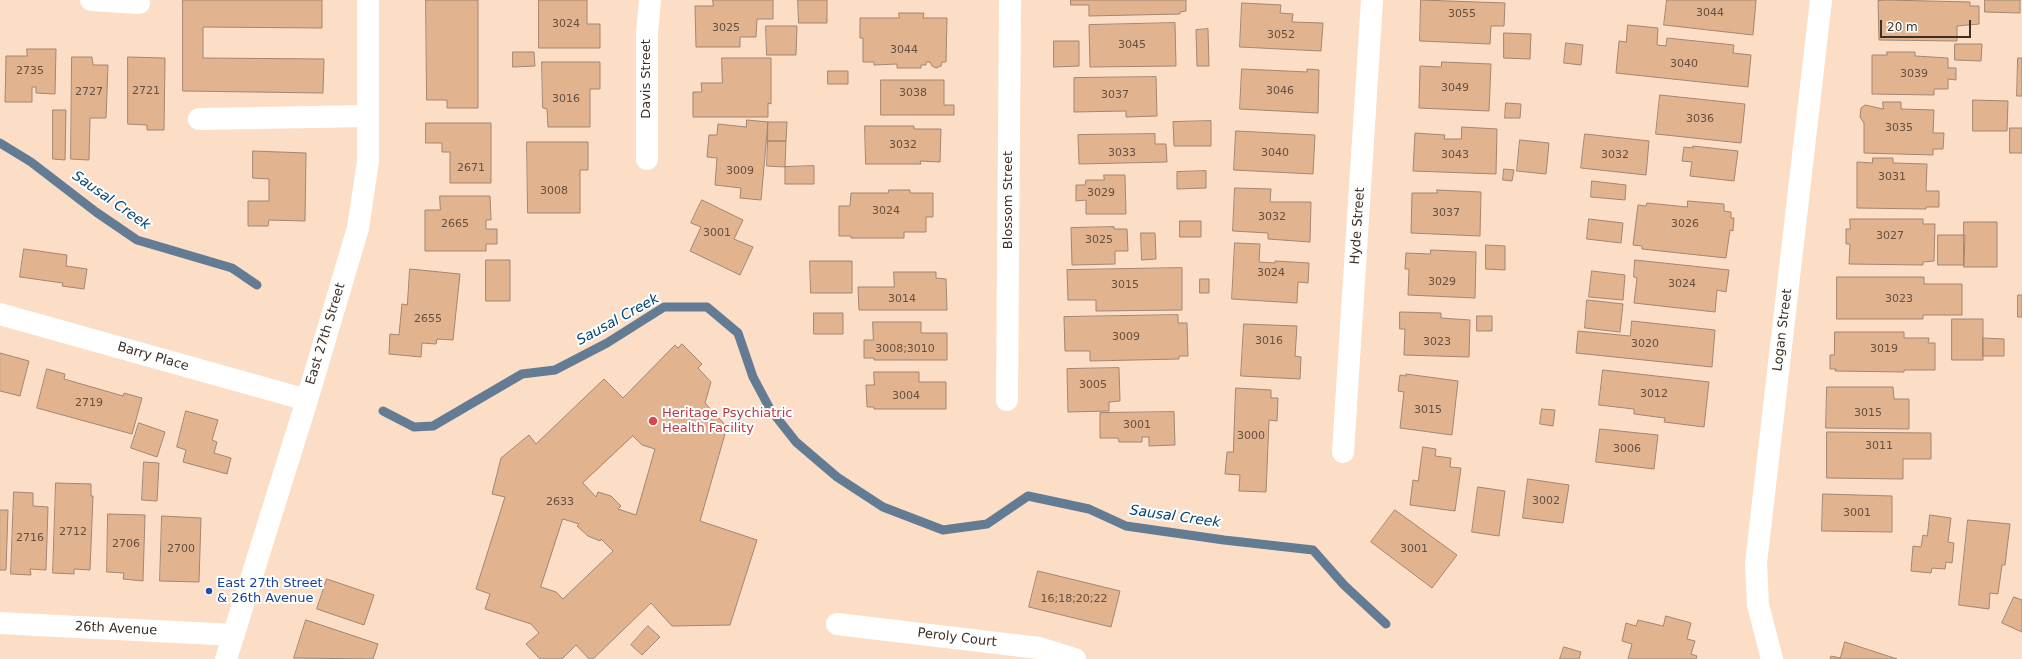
<!DOCTYPE html>
<style>
body{margin:0}
#map{position:relative;width:2022px;height:659px;overflow:hidden;background:#fcdec6;font-family:"DejaVu Sans",sans-serif}
canvas{display:block}
.scale{position:absolute;left:1880px;top:20px;width:91px;height:18px;box-sizing:border-box;border:2px solid #3b2f26;border-top:0;padding-left:5px;font-size:12px;line-height:14px;white-space:nowrap;color:#3b2f26;-webkit-text-stroke:3px #fff;paint-order:stroke}
</style>
<div id="map">
<canvas width="2022" height="659"></canvas>
<div class="scale">20 m</div>
</div>
<script>
const ctx = document.querySelector('canvas').getContext('2d');
ctx.lineJoin = 'round';
function trace(path, color, width, dash) {
  ctx.strokeStyle = color;
  ctx.lineWidth = width;
  ctx.lineCap = dash ? 'butt' : 'round';
  ctx.setLineDash(dash || []);
  ctx.stroke(path);
}
function fillPath(path, color) {
  ctx.fillStyle = color;
  ctx.fill(path, 'evenodd');
}
function label(font, color, halo, rows, align = 'center') {
  ctx.font = font + ' "DejaVu Sans",sans-serif';
  ctx.lineWidth = 4;
  ctx.setLineDash([]);
  ctx.textBaseline = 'middle';
  ctx.strokeStyle = halo;
  ctx.fillStyle = color;
  for (const [text, x, y, turn = 0] of rows) {
    ctx.save();
    ctx.translate(x, y);
    ctx.rotate((+turn || 0) * Math.PI / 180);
    ctx.textAlign = isNaN(turn) ? turn : align;
    if (halo) ctx.strokeText(text, 0, 0);
    ctx.fillText(text, 0, 0);
    ctx.restore();
  }
}
trace(new Path2D(`
 M0,143l31,19 65,50 41,28 95,28 25,17
 M383,411l31,16 19,-1 89,-52 33,-4 52,-27 57,-36h43l31,26 15,44 17,32 26,33 41,35 46,30 60,23 44,-6 41,-28 61,13 37,17 98,14 89,10 31,35 42,39`), '#637c93', 9);
const building = new Path2D(`
 M183,0h139v28l-119,-1v31l121,1 -1,34 -140,-2z
 M426,0h52v108h-31v-8h-20z
 M539,0h48v24h13v24h-61z
 M713,0h60v19h-16l-1,18h-16v10h-44l-1,-41h18z
 M798,0h29v23h-28z
 M1071,0h115v11l-6,1v2l-91,2v-11h-18z
 M1421,0l84,3 -1,23h-13l-1,18 -70,-3z
 M1667,0h89l-3,35 -89,-10z
 M1887,0l83,2v4h9v18l-22,2v15l-78,-1 -1,-39z
 M1985,0h35v13l-35,-1z
 M1242,3l39,2 -1,8 13,1 -1,8 31,1 -2,28 -81,-4z
 M899,13h25l-1,5h24l-1,44h-4l-1,4 -5,2 -4,-2 -2,-4h-4v3h-5v3h-24v-4l-23,1v-3h-11v-24h-3v-20h39z
 M1175,23l1,43 -86,1 -1,-42z
 M1628,25l30,3 -1,17 9,1 1,-8 67,7 -1,8 18,2 -3,32 -132,-14 3,-32 7,1z
 M766,26h31l-1,29h-29z
 M1208,29l1,37h-12l-1,-36z
 M1504,33l27,1 -1,25 -26,-1z
 M1054,41h25v25l-25,1z
 M1566,43l17,2 -2,20 -17,-2z
 M1955,44h27l-1,17 -26,-1z
 M27,49h29l-1,45 -19,-1v-6h-4v15h-27l1,-46h21z
 M513,52h21l1,14 -22,1z
 M1887,52h28v4l33,2v10h8v12l-8,-1v10h-14v6l-62,-1v-39h15z
 M72,57h20l1,8h15l-2,53h-16l-1,42 -18,-1z
 M128,57l37,1 -1,72h-17v-5l-19,-1z
 M722,58h49v46l-3,-1v14h-75v-25h9l-1,-9h21z
 M2018,58h4v38h-5z
 M542,62h58v27h-10v38h-42l-1,-18 -4,-1z
 M1442,62l49,2 -2,47 -70,-3 1,-42 21,1z
 M1242,69l65,3v-3l12,1 -1,43 -78,-4z
 M828,71h20v13h-20z
 M1156,77l1,39 -31,1v-6l-52,1v-34z
 M881,80h63v25h10v10h-73z
 M1660,95l85,9 -4,39 -85,-9z
 M1973,100l35,1 -1,30h-34z
 M1883,102h18v7l33,1 -1,23h11l-1,16h-10v6l-69,-2v-30l-4,-6 1,-9 4,-3 18,4z
 M1506,103l15,1 -1,14h-15z
 M53,110h13l-1,50 -12,-1z
 M747,120l21,2 -7,78 -21,-2 1,-10 -26,-3 2,-27 -10,-1 2,-22h8l1,-11 28,3z
 M1211,121v25h-37l-1,-24z
 M768,122h19l-1,19h-18z
 M426,123h65v60h-41v-31h-8v-9h-16z
 M865,126h49v3h27l-1,33 -20,-1 1,3h-55z
 M1462,127l35,2 -1,45 -83,-3 2,-38 30,2 -1,4h17z
 M2010,128h12v25h-12z
 M1236,131l79,4 -2,39 -79,-4z
 M1155,134v10h11l1,18 -88,2 -1,-29z
 M1585,134l64,7 -3,34 -65,-7z
 M1520,140l29,3 -3,31 -29,-3z
 M768,141h18l-1,26 -18,-1z
 M527,142h61v28h-8v43h-52z
 M1693,146l45,5 -4,30 -44,-5 2,-14 -10,-1 2,-14 9,1z
 M253,151l53,2 -1,68 -36,-1 -1,6h-20v-25h21v-22l-16,-1z
 M1873,158h20v5l34,1 -1,27h13v16h-13v2l-69,-1v-46l15,1z
 M814,166v18h-29v-17z
 M1504,169l10,1 -2,11 -9,-1z
 M1206,171v17l-29,1v-17z
 M1104,175h21l1,39h-40v-14l-10,1v-16h9l1,-5h18z
 M1592,181l34,4 -1,15 -34,-3z
 M1235,188l36,1 -1,13h41l-1,40 -42,-3v-6l-35,-2z
 M889,190h21v3h23v24h-7v15h-22v6h-53v-2h-12v-30h11l1,-13h37z
 M1437,190l44,2 -1,44 -69,-3 1,-40h25z
 M440,196h50l1,24h-5v9h11v15h-11v7h-61v-41h15z
 M702,200l41,20 -9,19 19,8 -13,28 -50,-24 11,-24 -10,-4z
 M1688,201l36,3v7l7,1v6h3l-1,13 -3,-1 -4,28 -84,-9v-3l-9,-1 5,-40 8,1 1,-3 40,4z
 M1589,219l34,4 -2,20 -34,-4z
 M1850,219h73v5h12l-1,37 -11,1v3l-74,-1 1,-20h-4v-15h4z
 M1180,221h21v16h-21z
 M1964,222h33v45h-33z
 M1114,227v2h13l1,22h-13v13l-43,1 -1,-37z
 M1141,233h14l1,26 -14,1z
 M1938,235h27l-1,30h-26z
 M1235,243l25,1 -1,18 16,1v-2l34,2 -1,20 -10,-1 -1,21 -65,-4z
 M1486,245l19,1v24l-19,-1z
 M24,249l43,6 -1,11 21,3 -3,20 -22,-3 1,-3 -43,-6z
 M1431,250l45,2 -1,46 -67,-3 1,-26h-4l1,-16 24,1z
 M486,260h24v41h-24z
 M1635,260l94,10 -3,22 -9,-2 -2,22 -81,-9 3,-25 -3,-1z
 M810,261h42v32h-41z
 M1182,268v42l-86,1v-11h-28l-1,-30z
 M410,269l50,5 -7,66 -16,-1 -1,5 -14,-1 -1,14 -32,-3 1,-20 9,1 3,-31 5,1z
 M1592,271l33,4 -2,25 -34,-3z
 M894,272h42v6l10,1 1,31h-88l-1,-23h36z
 M1837,277h87v7h38v31h-39v4h-86z
 M1200,279h9v14h-9z
 M2018,295h4v22h-4z
 M1587,300l36,4 -3,28 -35,-4z
 M1400,312l41,1v5l29,2 -1,37 -65,-2 1,-26h-5z
 M814,313h29v21h-29z
 M1178,315v8h9l1,33h-9v3l-89,2v-10h-25l-1,-34z
 M1477,316h15v15h-15z
 M1952,319h31v41h-31z
 M1632,321l83,9 -3,37 -136,-14 2,-22 52,5z
 M873,322h48v11h26v27h-73v-2h-10v-18h9z
 M1244,324l53,2 -2,30 6,1 -1,22 -59,-3z
 M1835,332h69v6h25l-1,5h7v27h-31v2l-69,-1 1,-2h-6v-14h4z
 M1983,338l21,1v17h-21z
 M682,344l20,20 -4,4 13,14 -6,21 22,24 -27,94 57,19 -27,85 -58,1 -21,-23 -58,56h-4l-13,-14 -14,14h-22l-14,-15 13,-11 -8,-9 -46,-15 5,-15 -14,-5 29,-92 -13,-3 9,-36 28,-23 7,9 68,-65 19,19 52,-53 3,3zM633,436l9,9 13,4 -19,66 -18,-6 3,-3 -10,-10 -13,-4 -2,5 -13,-14zM563,519l16,5 -2,2 11,10 12,5 1,-2 12,12 -50,48 -7,-7 -15,-5z
 M0,353l29,8 -9,35 -20,-5z
 M1119,368l1,33 -11,1v9l-41,1 -1,-43z
 M47,369l18,5 -1,5 59,17 1,-3 18,5 -10,36 -95,-26z
 M1603,370l106,12 -5,45 -40,-5 1,-4 -31,-4v-5l-35,-4z
 M874,372h45v10h27v27h-72v-2h-7l-1,-22h8z
 M1406,374l52,7 -6,54 -52,-7 4,-36 -6,-1 2,-16 6,1z
 M1827,387h66l1,12h15v30l-83,-1z
 M1236,388l35,2v8h7l-1,23 -8,-1 -3,72 -27,-1 1,-16 -15,-1 2,-22h6z
 M1542,409l13,1 -2,16 -13,-2z
 M186,411l32,9 -6,20 5,2 -3,11 17,5 -4,16 -44,-12 3,-12 -9,-3z
 M1174,412l1,33 -26,1v-9h-7v5h-23l-1,-4h-18v-25z
 M139,423l26,9 -8,25 -26,-9z
 M1600,429l58,6 -4,34 -58,-7z
 M1827,432l104,1v26h-28v20l-76,-1z
 M1423,447l13,2 -1,7 16,2 -1,9 11,1 -6,43 -45,-6 3,-25 5,1z
 M144,462l15,1 -2,38 -15,-1z
 M1528,479l41,6 -6,38 -40,-5z
 M56,483l35,1v12h2l-3,74 -16,-1v5l-21,-1z
 M1478,487l27,4 -6,45 -27,-4z
 M14,492l19,1v13l15,1 -2,63 -16,-1 1,6 -20,-1z
 M1823,494l69,2v36l-70,-1z
 M0,510h8l-2,60h-6z
 M1395,510l62,45 -25,33 -61,-46z
 M108,514l37,1 -2,66 -20,-2 1,-6 -17,-1z
 M1930,515l21,3 -3,24 6,1 -2,20 -6,-1 -1,7 -13,-1 -1,5 -20,-2 2,-25 8,1 2,-12 4,1z
 M162,516l39,2 -2,64 -39,-1z
 M1968,520l42,4 -5,41h-3l-4,29 -8,-1 -1,16 -30,-4z
 M1038,571l82,20 -9,36 -82,-20z
 M327,579l47,16 -10,30 -47,-16z
 M2014,597l8,3v32l-20,-9z
 M1666,616l25,7 -4,16 8,2 -4,13 6,2 -1,3h-68l4,-15 -10,-3 4,-18 10,3 2,-6 25,6z
 M306,620l72,24 -5,15 -79,-1z
 M648,626l12,11 -18,18 -11,-10z
 M1845,642l52,17h-67l1,-3 9,2z
 M1564,647l17,5 -2,7h-19z`);
fillPath(building, '#e1b38f');
trace(building, '#a28671', 1);
trace(new Path2D(`
 M91,0l48,3
 M199,119l169,-3
 M647,159v-126l3,-33
 M0,314l307,86
 M1007,400l3,-400
 M1343,452l29,-452
 M0,623l233,12
 M837,624l202,24 36,11
 M226,659l81,-259 51,-172 10,-67v-161
 M1772,659l-14,-54 -2,-42 65,-563`), '#fff', 22);
for (const [x, y, r, color] of [
 [653,421,5,"#e0444e"],
 [209,591,4,"#1a4fb4"]
]) {
  const dot = new Path2D();
  dot.arc(x, y, r, 0, 2 * Math.PI);
  ctx.fillStyle = color;
  ctx.fill(dot);
  trace(dot, '#fff', 1.5);
}
label('11px', '#645040', null, [
 ["3044",1710,13],
 ["3055",1462,14],
 ["3024",566,24],
 ["3025",726,28],
 ["3052",1281,35],
 ["3045",1132,45],
 ["3044",904,50],
 ["3040",1684,64],
 ["2735",30,71],
 ["3039",1914,74],
 ["3049",1455,88],
 ["2721",146,91],
 ["3046",1280,91],
 ["2727",89,92],
 ["3038",913,93],
 ["3037",1115,95],
 ["3016",566,99],
 ["3036",1700,119],
 ["3035",1899,128],
 ["3032",903,145],
 ["3033",1122,153],
 ["3040",1275,153],
 ["3043",1455,155],
 ["3032",1615,155],
 ["2671",471,168],
 ["3009",740,171],
 ["3031",1892,177],
 ["3008",554,191],
 ["3029",1101,193],
 ["3024",886,211],
 ["3037",1446,213],
 ["3032",1272,217],
 ["2665",455,224],
 ["3026",1685,224],
 ["3001",717,233],
 ["3027",1890,236],
 ["3025",1099,240],
 ["3024",1271,273],
 ["3029",1442,282],
 ["3024",1682,284],
 ["3015",1125,285],
 ["3014",902,299],
 ["3023",1899,299],
 ["2655",428,319],
 ["3009",1126,337],
 ["3016",1269,341],
 ["3023",1437,342],
 ["3020",1645,344],
 ["3008;3010",905,349],
 ["3019",1884,349],
 ["3005",1093,385],
 ["3012",1654,394],
 ["3004",906,396],
 ["2719",89,403],
 ["3015",1428,410],
 ["3015",1868,413],
 ["3001",1137,425],
 ["3000",1251,436],
 ["3011",1879,446],
 ["3006",1627,449],
 ["3002",1546,501],
 ["2633",560,502],
 ["3001",1857,513],
 ["2712",73,532],
 ["2716",30,538],
 ["2706",126,544],
 ["2700",181,549],
 ["3001",1414,549],
 ["16;18;20;22",1074,599]
]);
label('13px', '#3b2f26', '#fff', [
 ["Davis Street",647,79,-90],
 ["Blossom Street",1009,200,-90],
 ["Hyde Street",1358,226,-86],
 ["Logan Street",1783,330,-83],
 ["East 27th Street",326,334,-73],
 ["Barry Place",153,357,16],
 ["26th Avenue",116,629,3],
 ["Peroly Court",957,638,7]
]);
label('13px', '#be3a42', '#fff', [
 ["Heritage Psychiatric",662,414],
 ["Health Facility",662,429]
], 'left');
label('13px', '#164399', '#fff', [
 ["East 27th Street",217,584],
 ["& 26th Avenue",217,599]
], 'left');
label('italic 14px', '#004575', '#fff', [
 ["Sausal Creek",111,201,35],
 ["Sausal Creek",618,320,-29],
 ["Sausal Creek",1175,517,8]
]);
</script>
